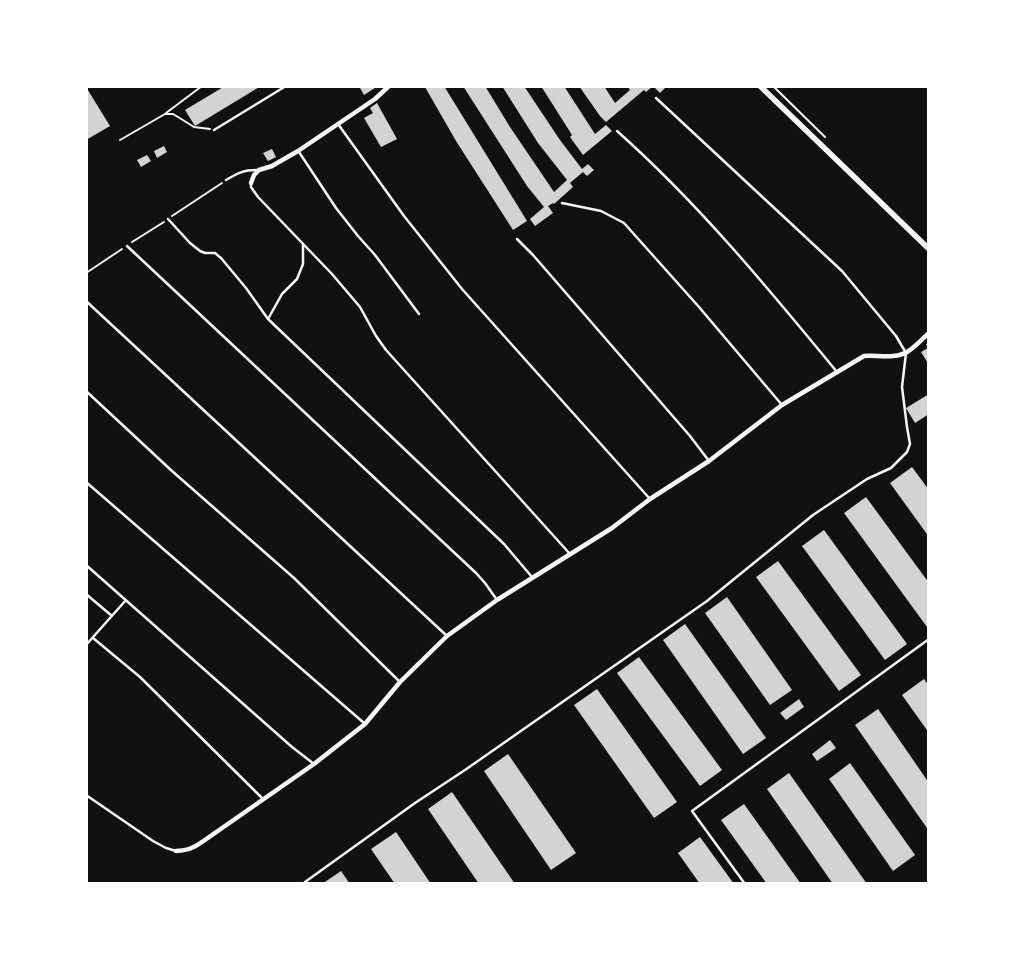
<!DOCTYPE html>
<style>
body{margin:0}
#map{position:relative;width:1015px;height:970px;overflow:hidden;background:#111;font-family:Georgia,serif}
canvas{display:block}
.frame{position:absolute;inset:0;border:88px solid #fff;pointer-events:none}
</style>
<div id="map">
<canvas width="1015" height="970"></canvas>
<div class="frame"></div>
</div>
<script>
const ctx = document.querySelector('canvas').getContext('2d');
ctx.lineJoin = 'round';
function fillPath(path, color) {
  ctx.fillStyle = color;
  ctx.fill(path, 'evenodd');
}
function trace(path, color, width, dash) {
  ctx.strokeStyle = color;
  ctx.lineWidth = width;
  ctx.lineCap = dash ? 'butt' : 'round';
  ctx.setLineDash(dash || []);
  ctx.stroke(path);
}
fillPath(new Path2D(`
 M225,86h36l-66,40 -10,-16z
 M362,86h16l-14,9 -4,-7z
 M426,86h18l83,135 -14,9 -57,-89 -31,-54z
 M463,86h22l25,41 44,65 13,-12 -29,-37 -36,-57h22l36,54 22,29 6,-5 6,6 -7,6 -4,-4 -13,11 3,4 -19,17 -1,-1 -5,3 5,7 -18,13 -5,-7 14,-12 -17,-21z
 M541,86h23l31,48 11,-9 6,6 -29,24 -13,-18 2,-2z
 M579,86h25l11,17 15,-13 -3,-4h26l-7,6 -2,-2 -38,32 -6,-6z
 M653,86h14l-7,7z
 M86,87l24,39 -24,14z
 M377,103l20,36 -16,8 -17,-29 9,-5 -3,-5z
 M164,146l3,6 -10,6 -3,-7z
 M272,149l4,8 -8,4 -5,-8z
 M147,155l4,6 -10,6 -4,-7z
 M929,343v22l-8,-13 7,-4 -2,-4z
 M929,394v20l-14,9 -9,-15z
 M912,467l17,23v47l-39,-54z
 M866,497l63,86v42l-2,2 -83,-114z
 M824,530l83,114 -22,16 -83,-114z
 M778,561l83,114 -22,16 -83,-114z
 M727,597l65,93 -22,15 -65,-92z
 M685,624l81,114 -23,16 -80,-114z
 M639,657l83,113 -22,16 -83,-113z
 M924,679l5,7v47l-27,-38z
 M597,689l80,113 -23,16 -80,-113z
 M799,699l5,8 -18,13 -6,-7z
 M878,709l51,74v48l-74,-106z
 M830,740l6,8 -19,13 -5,-7z
 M508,754l68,99 -25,17 -67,-99z
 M850,763l65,92 -22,16 -64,-92z
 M789,773l78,111h-34l-66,-95z
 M452,792l63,92h-36l-51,-75z
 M744,804l57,80h-34l-46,-64z
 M396,832l35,52h-36l-24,-35z
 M700,837l34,47h-34l-22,-31z
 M341,871l9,13h-28z`), '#d3d3d3');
trace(new Path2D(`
 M773,86l52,51
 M166,113l36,-27
 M120,140l45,-26h8l5,3 16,10 16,2
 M172,216l50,-33
 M132,242l32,-20
 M86,273l36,-24`), '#f5f5f5', 2);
trace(new Path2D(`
 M338,124l66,92 58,73 188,210
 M214,130l72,-44
 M617,131c81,72 151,157 220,241
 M299,152l37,56 22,28 17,19 44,59
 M226,180c12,-7 17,-10 31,-10
 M251,183v4l7,10 74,77 28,33 16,29 10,14 184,204
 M562,203l39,8 23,12 75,84 83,98
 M168,219l22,24 10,8 5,2h10l6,5 25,30 22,31 236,225 28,33
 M517,239l16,16 157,181 19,25
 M127,246l349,327 9,10 12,17
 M86,301l361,335
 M268,319l14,-25 15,-15 6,-15v-20
 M86,391l86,80 122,107 106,104
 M86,482l278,241
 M86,565l206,182 22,17
 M86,594l26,22
 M93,638l47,39 123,122
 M86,645l40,-45
 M86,795l67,46 13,7 10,3
 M306,884l-1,-2 110,-79 50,-33 242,-169 106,-86 54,-36 24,-11 16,-16 3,-8 -3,-17 -5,-40 4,-34 -10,-17 -54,-65 -186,-173
 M745,884l-53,-73 237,-172`), '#f5f5f5', 2.5);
trace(new Path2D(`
 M251,183l3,-8 5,-5 13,-4 26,-15 77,-52 14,-13
 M176,851c11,0 18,-3 26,-9l112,-78 51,-40 35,-42 47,-46 50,-36 115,-72 38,-29 59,-38 73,-56 82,-49c13,-1 32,3 43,-4 8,-5 15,-13 22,-19`), '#f5f5f5', 4.5);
trace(new Path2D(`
 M760,86l169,163`), '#f5f5f5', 5.5);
</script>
